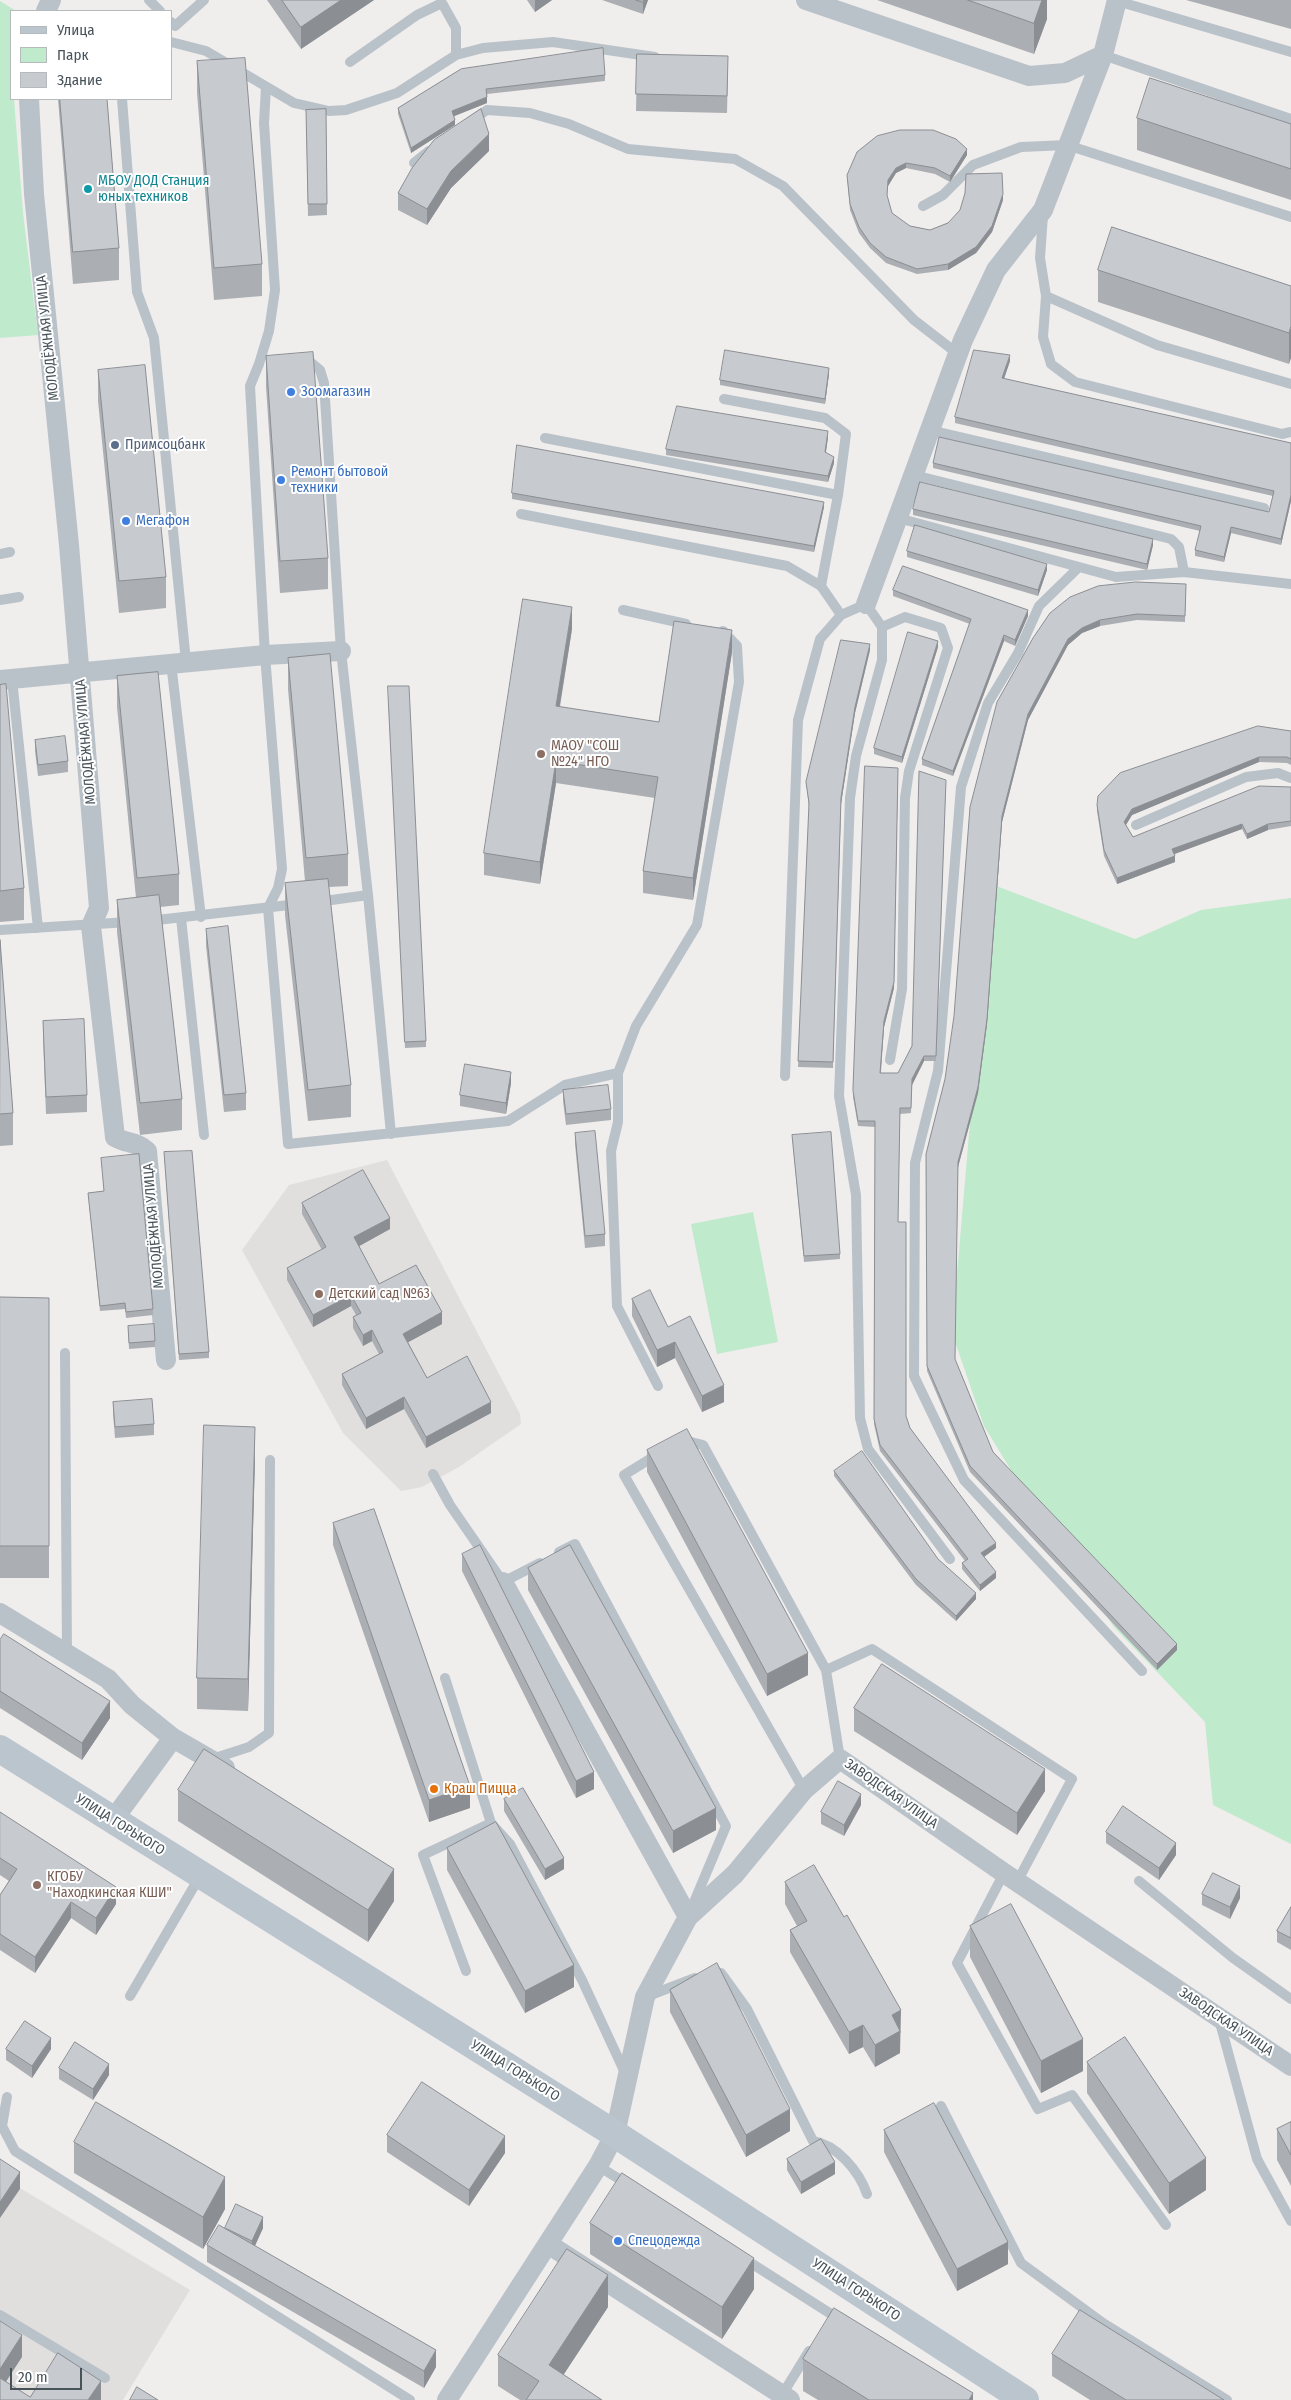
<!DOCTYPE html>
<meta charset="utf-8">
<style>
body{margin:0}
#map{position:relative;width:1291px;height:2400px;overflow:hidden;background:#f0eded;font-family:"Fira Sans Condensed",sans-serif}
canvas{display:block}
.legend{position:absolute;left:10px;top:10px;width:162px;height:90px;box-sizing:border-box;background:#fff;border:1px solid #b5babd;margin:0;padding:6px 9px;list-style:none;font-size:15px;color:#475259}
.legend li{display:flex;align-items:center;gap:10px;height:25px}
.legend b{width:25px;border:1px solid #b5babd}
.scale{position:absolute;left:10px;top:2368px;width:72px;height:22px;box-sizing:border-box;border:2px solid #475259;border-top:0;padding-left:6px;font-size:15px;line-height:18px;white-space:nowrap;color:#475259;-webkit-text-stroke:4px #fff;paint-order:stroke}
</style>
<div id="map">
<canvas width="1291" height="2400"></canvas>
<ul class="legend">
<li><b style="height:6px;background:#bac5ce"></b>Улица</li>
<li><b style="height:14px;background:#bfeacc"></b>Парк</li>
<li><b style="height:14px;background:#c7cbd0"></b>Здание</li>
</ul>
<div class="scale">20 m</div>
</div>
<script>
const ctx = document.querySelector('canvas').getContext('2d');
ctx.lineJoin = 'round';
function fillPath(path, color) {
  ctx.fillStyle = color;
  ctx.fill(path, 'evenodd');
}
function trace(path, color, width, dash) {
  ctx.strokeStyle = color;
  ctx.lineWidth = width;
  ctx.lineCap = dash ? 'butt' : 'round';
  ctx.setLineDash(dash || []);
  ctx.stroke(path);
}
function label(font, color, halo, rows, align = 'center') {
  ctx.font = font + ' "Fira Sans Condensed",sans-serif';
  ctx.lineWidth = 4;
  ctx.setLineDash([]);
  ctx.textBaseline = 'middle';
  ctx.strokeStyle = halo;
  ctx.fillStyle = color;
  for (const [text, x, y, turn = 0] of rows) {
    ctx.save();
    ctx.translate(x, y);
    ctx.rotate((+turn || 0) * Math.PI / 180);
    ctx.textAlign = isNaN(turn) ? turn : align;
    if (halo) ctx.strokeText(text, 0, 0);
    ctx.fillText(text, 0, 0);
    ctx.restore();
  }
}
fillPath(new Path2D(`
 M387,1160l133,254 1,10 -62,43 -37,20 -21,4 -58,-58 -101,-183 47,-65z
 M0,2176l190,114 -67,110h-123z`), '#e1dede');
fillPath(new Path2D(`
 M0,1l16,10h-5v88h3l9,114 15,122 -38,3z
 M986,882l149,57 66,-29 90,-12v946l-78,-39 -8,-83 -91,-95 -86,-129 -44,-72 -32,-93 24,-281z
 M753,1212l25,130 -61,12 -26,-130z`), '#bfeacc');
trace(new Path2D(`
 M149,0l11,11
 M1117,1l174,51
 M171,22l4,4 29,-26
 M171,42l35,9 88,52 35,8 17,-1 51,-17 59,-38 27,-7 70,-6 102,15
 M1103,55l188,64
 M350,62l67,-47 25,-12 14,25v27
 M266,87l-2,36 11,167 -6,41 -10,33 -9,22 15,269 17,214 -4,19 -10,20 20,236 220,-23 57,-36 53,-12
 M122,99l15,193 17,46 32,324
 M471,121l16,-11 43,3 39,11 59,25 107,10 48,27 131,134 44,34
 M414,163l15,-12
 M923,206l20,-11 30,-30 48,-18 46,-2 224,72
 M1043,215l-3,43 6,38 -3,41 8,27 24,18 207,52 9,-2
 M1046,296l111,49 134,39
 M308,360l12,10 4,13 17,268 27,244 23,239
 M724,399l101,19 21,16 -8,61
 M930,430l334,78
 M545,438l293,57 -17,91
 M914,475l257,64 8,8 5,25
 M521,514l266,52 34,20 20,29
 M898,518l218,59 68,-5 107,12
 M0,554l10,-2
 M1079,567l-40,39 -21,47 -30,50 -27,84 -23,284 -23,92 -1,213 50,104 178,191
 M0,600l19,-3
 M623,610l63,14
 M882,627l23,-10 36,11 7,20 -39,123 -4,27 -3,191 -12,71
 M171,663l30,254
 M12,679l26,249
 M1136,825l110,-48 32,-4 13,5
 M317,902l51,-7
 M181,918l23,217
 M148,921l150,-17
 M0,930l129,-8
 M785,1076l13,-356 22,-81 21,-24 25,-11 16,23v33l-26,96 -6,42 -11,298 17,99 4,223 8,31 82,110
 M65,1353l2,301
 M658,1386l-41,-80 -6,-155 7,-29v-49l18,-47 61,-101 42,-243 -2,-36 -14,-15
 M683,1440l20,5 123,225 14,89
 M658,1454l-34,21 180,315
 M433,1474l17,31 53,77 37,-19
 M559,1552l16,-8 151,282 -34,81
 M826,1670l46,-21 200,130 -55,103
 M445,1678l46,145 19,21 72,136 44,95
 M212,1759l37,-12 20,-14 1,-273
 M1004,1873l-47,90 81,146 34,-14 94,130
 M1139,1881l94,77 58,41
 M466,1971l-43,-116 68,-32
 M711,1974l10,-1 26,36 66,132c24,4 46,30 54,53
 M130,1996l70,-120
 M648,1996l47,-18
 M1219,2019l38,140 34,62
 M7,2097l-5,29 13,25 395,249
 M941,2106l80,157 82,60 124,77
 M598,2166l31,19
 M743,2258l99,63
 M0,2315l105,63
 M782,2395l27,-44`), '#bac2c9', 10);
trace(new Path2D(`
 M806,0l223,76 36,-3 38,-18
 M46,11l5,-11
 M29,99l5,95 35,351 30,363 -8,18 24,211c11,7 22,4 32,14l19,209
 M866,604l97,-264 33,-70 47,-60 60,-155 14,-55
 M0,680l265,-25 76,-4
 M503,1582l185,335
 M0,1613l108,66 24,26 41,33 52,30
 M113,1820l60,-82
 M548,2244l242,156
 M447,2400l151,-234 17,-32 30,-137 43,-80 47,-43 69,-84 36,-31 164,114 287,193`), '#bac2c9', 20);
trace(new Path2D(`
 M0,1749l615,385 410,266`), '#bac5ce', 28);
fillPath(new Path2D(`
 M267,0h107l-73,49z
 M527,0h25l-17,12z
 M602,0h46l-5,14z
 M877,0h170v19l-13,35z
 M1186,0h105v29z
 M637,54l91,19 -1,40 -91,-2z
 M197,61l65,203v32l-48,4 -17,-207z
 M461,69l144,6v6l-118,13v9l-33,13 1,9 -44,28 -13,-39v-6z
 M58,99h49l12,149v32l-46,4z
 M326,109l1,106 -19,1 -2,-106z
 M1137,118l154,6v76l-154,-50z
 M956,139l11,16 -17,27 -15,-8 -29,-6 -10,5 -8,13 -1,10 5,17 18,13 20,4 73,-30 -11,32 -16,21 -28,17 -31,4 -31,-11 -16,-15 -11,-15 -9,-23 -3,-35z
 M489,151l-38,37 -24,37 -29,-15v-17z
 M1098,270l193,16 -2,78 -191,-62z
 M266,356l62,202v31l-48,4 -14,-206z
 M1010,361l-6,18 287,64v58l-10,44 -50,-12 -7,29 -29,-6v-6l5,-19 -267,-63v-5l336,49 4,-16 -318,-73v-6z
 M98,370l68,207v31l-47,5 -21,-212z
 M829,374l-4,30 -105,-19v-5z
 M828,437l-2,15 8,11 -6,19 -162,-27v-6z
 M512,493l312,14 -10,45 -302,-53z
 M913,509l240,36 -6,25 -234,-55z
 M907,551l140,19 -9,26 -131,-39z
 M1186,584l-1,38 -48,-2 -37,6 -18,7 -14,12 -40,75 -26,102 -15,202 -9,69 -20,74 -3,192 38,93 184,198 -20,20 -187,-198 -43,-101 -1,-217 19,-75 88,-441z
 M893,590l135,26 -13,30 -11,-5 -51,135 -31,-11v-6l48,-135 -77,-28z
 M572,629l-12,78 99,15 73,-70 -39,248 -50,-7v-22l12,-73 -99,-15 -16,101 -56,-9v-22z
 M938,647l-36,116 -28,-9v-6z
 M870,650l-15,63 -14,91 -8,264 -35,-1 11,-260 -3,-25z
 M288,658l60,196v32l-19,1 22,198v32l-43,4 -23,-206v-32l20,-2 -17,-192z
 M117,676l62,198v31l-19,2 22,192v31l-42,5 -23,-203v-32l19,-2 -19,-191z
 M0,685l24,203v32l-24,2z
 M388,692l38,349v6l-21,1z
 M1291,731v34l-4,-2 -28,-1 -127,53 -6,10 7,12 158,-50v39l-23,4 -21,9 -5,-10 -68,25 1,8 -58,22 -13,-28 -7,-45v-6z
 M35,740l33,21v11l-30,4 -3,-25z
 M865,766l29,222 -10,39 -3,46h17l14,-27 34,-266 -10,281h-12l-12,24 -1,28 -11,1 -2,108 8,194 4,12 86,120 -12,9 12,21 -16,13 -18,-22v-6l3,-2 -85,-110 -6,-27 1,-297 -17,-1 -5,-29z
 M206,929l40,164v17l-22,2 -18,-166z
 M0,940l13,173v32l-13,1z
 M43,1021l44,74v17l-41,2 -3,-76z
 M511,1083l-5,31 -46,-8v-11z
 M563,1090l48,19v11l-45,5 -3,-24z
 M575,1133l30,101v12l-20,2 -10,-104z
 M792,1135l48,119v5l-36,3z
 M164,1152l45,200v6l-30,2z
 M101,1158l52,151v6l-27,3 -1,-9 -25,2 -12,-118 16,-2z
 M302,1203l88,26 -31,17 20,38 63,40 -34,18 19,36 64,35 -65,35 -22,-39 -38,20 -24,-44v-11l37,-20 -7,-13 -9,5 -10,-18v-11l3,-2 -5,-9 -38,21 -26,-47v-12l35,-18 -20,-36z
 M0,1297l49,1v280h-49z
 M632,1299l36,28 56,75 -22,10 -27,-54 -18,9 -25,-51z
 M128,1326l27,15v6l-26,2z
 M113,1402l41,22v11l-39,3 -2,-25z
 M647,1450l161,225 -41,21 -120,-224z
 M255,1458l-7,253 -51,-2v-31z
 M834,1471l104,88 38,40 -20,22 -40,-36 -82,-109z
 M333,1523l137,285 -41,14 -96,-277z
 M462,1554l132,235 -18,9 -114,-227z
 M528,1568l188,262 -43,23 -145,-263z
 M0,1640l110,78 -28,42 -82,-52z
 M854,1708l191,83 -28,44 -163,-104z
 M178,1790l216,111 -26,41 -190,-121z
 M504,1799l60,70 -19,11 -41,-69z
 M861,1805l-17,31 -23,-12v-12z
 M0,1812l116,92 -20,31 -25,-17 -36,55 -35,-23v-55l9,-14 -9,-6z
 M1106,1832l70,23 -17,25 -53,-37z
 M447,1848l127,139 -49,26 -78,-143z
 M785,1882l116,150 -1,1v20l-25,14 -12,-20 -14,7 -59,-102v-22l7,-4 -12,-22z
 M1202,1894l38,4 -10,21 -28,-14z
 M1291,1907v43l-14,-8v-11z
 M970,1926l113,145 -42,22 -71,-136z
 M670,1990l120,141 -44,26 -76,-145z
 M6,2049h45l-19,29 -26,-18z
 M1087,2062l119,128 -37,24 -82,-121z
 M59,2068l50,7 -16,25 -34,-21z
 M1291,2122v64l-14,-26v-31z
 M884,2130l124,134 -51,27 -73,-139z
 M387,2135l118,18 -36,53 -82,-54z
 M74,2142l151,67 -22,40 -129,-76z
 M787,2159l48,15 -34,20 -14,-24z
 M590,2223l164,66 -32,50 -132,-85z
 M263,2228l-8,18 181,121 -12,21 -217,-126v-17l18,-16z
 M608,2307l-45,68 39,25h-82l-22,-14v-31z
 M1052,2354l172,46h-134l-38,-24z
 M803,2359l170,41h-155l-15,-9z`), '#abafb3');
fillPath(new Path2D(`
 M341,0h33l-73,49v-22z
 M535,0h17l-17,12z
 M644,0h4l-5,14v-12z
 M1042,0h5v19l-13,35v-31z
 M487,97v6l-35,14v-6z
 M455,120v5l-44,28v-5z
 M489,134v17l-38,37 -24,37v-16l24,-38z
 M967,149v6l-17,27v-6z
 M906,163v5l-10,5 -8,13v-6l8,-12z
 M1003,194v6l-11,32 -16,21 -28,17v-6z
 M1291,326v32l-2,6v-31z
 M1010,355v6l-8,23v-6z
 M829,368v6l-4,30v-5z
 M828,431v6l-3,21v-6z
 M834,457v6l-6,19v-6z
 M1291,495v6l-10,44v-6z
 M824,502v5l-10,45v-6z
 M1231,527v6l-7,29v-5z
 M1153,539v6l-6,25v-6z
 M1047,564v6l-9,26v-6z
 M572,607v22l-16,99v-22z
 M1028,610v6l-13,30v-6z
 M1100,620v6l-18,7 -14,12 -40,75 -26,102 -15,202 -9,69 -20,74v-5l44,-346 26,-102 40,-75 14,-11z
 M732,630v22l-39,248v-22z
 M1004,635v6l-51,135v-5z
 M938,641v6l-36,116v-6z
 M870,644v6l-15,63 -14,91 -8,264 8,-270 14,-91z
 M1259,757v5l-127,53 -8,13v-6l8,-13z
 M556,761v22l-16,101v-22z
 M898,768l-4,220 -10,39 -4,52z
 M1242,824v5l-70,26v-6z
 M1268,824v6l-21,9v-5z
 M1175,856v6l-58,22v-6z
 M924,1056v5l-12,24 -1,28 1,-34z
 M511,1072v11l-5,31v-11z
 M390,1218v11l-36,20v-12z
 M351,1295v11l-38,21v-12z
 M442,1312v12l-39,21v-11z
 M372,1330v11l-9,5v-11z
 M675,1342v16l-18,9v-17z
 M724,1385v17l-22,10v-16z
 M404,1397v12l-38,20v-11z
 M491,1402v11l-65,35v-11z
 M255,1427v31l-7,253v-32z
 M996,1543v5l-15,11v-6z
 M996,1572v6l-16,13v-6z
 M976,1593v6l-20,22v-5z
 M1177,1644v6l-20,20v-6z
 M808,1653v22l-41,21v-22z
 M110,1701v17l-28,42v-17z
 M1045,1769v22l-28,44v-22z
 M594,1772v17l-18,9v-17z
 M470,1786v22l-41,14v-22z
 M861,1794v11l-17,31v-11z
 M716,1808v22l-43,23v-22z
 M1176,1843v12l-17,25v-12z
 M564,1858v11l-19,11v-11z
 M394,1869v32l-26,41v-32z
 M1240,1886v12l-10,21v-12z
 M116,1887v17l-20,31v-17z
 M71,1902v16l-36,55v-16z
 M574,1965v22l-49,26v-22z
 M901,2010l-1,43 -25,14v-22l17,-30z
 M863,2025v22l-14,7v-22z
 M51,2038v11l-19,29v-12z
 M1083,2039v32l-42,22v-32z
 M109,2064v11l-16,25v-11z
 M790,2109v22l-44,26v-22z
 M505,2136v17l-36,53v-16z
 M1206,2158v32l-37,24v-31z
 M835,2162v12l-34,20v-12z
 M20,2172v17l-20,29v-16z
 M225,2177v32l-22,40v-32z
 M263,2217v11l-11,24v-11z
 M1008,2242v22l-51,27v-22z
 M754,2258v31l-32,50v-32z
 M608,2275v32l-59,90v-32z
 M22,2335v22l-22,34v-22z
 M436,2350v17l-12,21v-17z
 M101,2381v19h-13z
 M973,2393v7h-4z`), '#8b8e92');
const building = new Path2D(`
 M282,0h59l-40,27z
 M636,0h8l-1,2z
 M968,0h74l-8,23z
 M603,48l2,27 -119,14 1,8 -35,14 3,9 -44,28 -13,-40 63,-39z
 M637,54l91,2 -1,40 -91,-2z
 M245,58l17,206 -48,4 -17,-207z
 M1150,78l141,46v45l-154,-51z
 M60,99h47l12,149 -46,4z
 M326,109l1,95h-19l-2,-94z
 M481,109l8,25 -38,37 -24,38 -29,-16 14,-25 22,-28z
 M900,130h33l23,9 11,10 -17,27 -15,-8 -29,-5 -10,5 -8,12 -1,15 5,18 18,13 20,4 18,-7 12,-13 5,-17 1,-19 36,-1 1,21 -11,32 -16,21 -28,17 -31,5 -31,-12 -16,-14 -11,-16 -9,-23 -3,-29 10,-23 20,-16z
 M1112,227l179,59v40l-2,7 -191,-63z
 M725,350l104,18 -4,31 -105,-19z
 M974,350l36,5 -8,23 289,65v52l-10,44 -50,-12 -7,30 -29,-7 6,-24 -268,-63 6,-26 330,75 5,-21 -319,-74z
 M313,352l15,206 -48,3 -14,-205z
 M145,365l21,212 -47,4 -21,-211z
 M677,406l151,25 -3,21 9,5 -6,19 -162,-27z
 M517,445l307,57 -10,44 -302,-53z
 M920,482l233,57 -6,25 -234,-55z
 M915,525l132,39 -9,26 -131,-39z
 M903,566l125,44 -13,30 -11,-5 -51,136 -31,-12 49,-140 -78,-29z
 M1136,582l50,2 -1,32 -48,-2 -37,6 -18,8 -14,11 -40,75 -26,102 -15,203 -9,68 -20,75 -3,197 38,93 184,192 -20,20 -187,-198 -43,-100 -1,-212 19,-75 9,-63 16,-209 27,-105 36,-64 17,-25 20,-16 28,-11z
 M523,599l49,8 -16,99 103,16 15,-101 58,9 -39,248 -50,-7 15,-94 -102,-16 -16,101 -56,-9z
 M908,632l30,9 -36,116 -28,-9z
 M841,640l29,4 -15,63 -14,91 -8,264 -35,-1 11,-258 -3,-21z
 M330,654l18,200 -42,4 -18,-200z
 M158,672l21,202 -42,4 -20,-202z
 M6,684l18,204 -24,3v-206z
 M388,686h21l17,355 -21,1z
 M1258,726l33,5v28l-4,-2h-28l-127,52 -8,13 9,15 126,-51 32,1v34l-23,3 -21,10 -5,-10 -70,25 3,7 -58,22 -13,-28 -7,-45 1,-9 22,-23z
 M65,736l3,25 -30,4 -3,-25z
 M865,766l33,2 -4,214 -10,39 -4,52h18l14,-27 7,-275 27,9 -10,276h-12l-12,23 -1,29h-11l-2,114h8v194l4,12 86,115 -15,10 15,19 -16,13 -18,-22 6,-4 -88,-114 -6,-26 1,-298h-17l-5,-30z
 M328,879l23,206 -43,5 -23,-207z
 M159,895l23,204 -42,4 -23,-203z
 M228,926l18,167 -22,2 -18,-166z
 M0,940l13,173 -13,1z
 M84,1019l3,76 -41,2 -3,-76z
 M465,1064l46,8 -5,31 -46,-8z
 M608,1085l3,24 -45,5 -3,-24z
 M595,1131l10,103 -20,2 -10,-103z
 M831,1132l9,122 -36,2 -12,-121z
 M192,1151l17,201 -30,2 -15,-202z
 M139,1154l14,155 -27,3 -1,-9 -25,3 -12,-113 16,-2 -3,-33z
 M363,1170l27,48 -36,19 25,47 37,-19 26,47 -39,22 24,44 40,-22 24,46 -65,35 -22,-40 -38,21 -24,-44 41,-22 -11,-22 -9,5 -10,-18 8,-4 -10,-18 -38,20 -26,-47 39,-21 -24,-44z
 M650,1290l18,37 22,-11 34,69 -22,11 -27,-54 -18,8 -25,-51z
 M0,1297l49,1v248h-49z
 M154,1324l1,17 -26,2 -1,-17z
 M152,1399l2,25 -39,3 -2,-25z
 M204,1425l51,2 -7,252 -51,-1z
 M687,1429l121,224 -41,21 -120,-224z
 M862,1451l76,108 38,34 -20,23 -40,-37 -82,-108z
 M374,1509l96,277 -41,14 -96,-277z
 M480,1545l114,227 -18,9 -114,-227z
 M570,1545l146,263 -43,23 -145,-263z
 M4,1634l106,67 -28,42 -82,-52v-51z
 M882,1664l163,105 -28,44 -163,-105z
 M204,1749l190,120 -26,41 -190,-120z
 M838,1781l23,13 -17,31 -23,-13z
 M523,1788l41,70 -19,11 -41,-70z
 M1123,1806l53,37 -17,25 -53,-36z
 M0,1812l116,75 -20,31 -25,-16 -36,55 -35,-23v-39l17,-26 -17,-11z
 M496,1822l78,143 -49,26 -78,-143z
 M814,1865l30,52 3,-2 54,95 -9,5 8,16 -25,14 -12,-20 -14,7 -59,-102 17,-9 -22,-39z
 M1213,1873l27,13 -10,21 -28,-13z
 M1011,1904l72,135 -42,22 -71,-135z
 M1291,1907v31l-14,-7z
 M717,1963l73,146 -44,26 -76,-145z
 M25,2021l26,17 -19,28 -26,-17z
 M1125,2037l81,121 -37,25 -82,-121z
 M75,2042l34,22 -16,25 -34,-21z
 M422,2082l83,54 -36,54 -82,-55z
 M96,2102l129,75 -22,40 -129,-75z
 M934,2103l74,139 -51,27 -73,-139z
 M1291,2122v33l-14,-26z
 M821,2139l14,23 -34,20 -14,-23z
 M0,2159l20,13 -20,30z
 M622,2173l132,85 -32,49 -132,-84z
 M236,2204l27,13 -11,24 -27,-13z
 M219,2225l217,125 -12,21 -217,-126z
 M567,2249l41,26 -59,90 53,35h-76l13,-19 -41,-26z
 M834,2308l139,85 -4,7h-100l-66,-41z
 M1080,2310l144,90h-98l-74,-46z
 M0,2321l22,14 -22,34z
 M58,2353l43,28 -13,19h-88v-22l30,19z
 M137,2387l21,13h-28z`);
fillPath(building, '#c7cbd0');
trace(building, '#8b8e92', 1);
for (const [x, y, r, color] of [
 [88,189,5,"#0f9aa8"],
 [291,392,5,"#3f7fe0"],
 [115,445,5,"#5c6f8a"],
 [281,480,5,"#3f7fe0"],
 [126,521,5,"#3f7fe0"],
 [541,754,5,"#8d6e63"],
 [319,1294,5,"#8d6e63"],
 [434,1789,5,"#e8710a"],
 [37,1885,5,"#8d6e63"],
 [618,2241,5,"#3f7fe0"]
]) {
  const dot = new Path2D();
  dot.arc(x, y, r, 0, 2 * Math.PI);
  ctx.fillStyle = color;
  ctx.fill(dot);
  trace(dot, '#fff', 2);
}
label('14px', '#0d838f', '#fff', [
 ["МБОУ ДОД Станция",98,181],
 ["юных техников",98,197]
], 'left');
label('14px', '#475259', '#fff', [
 ["МОЛОДЁЖНАЯ УЛИЦА",48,338,-96],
 ["МОЛОДЁЖНАЯ УЛИЦА",86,742,-95],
 ["МОЛОДЁЖНАЯ УЛИЦА",154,1226,-95],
 ["ЗАВОДСКАЯ УЛИЦА",891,1794,35],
 ["УЛИЦА ГОРЬКОГО",120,1825,32],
 ["ЗАВОДСКАЯ УЛИЦА",1226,2022,34],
 ["УЛИЦА ГОРЬКОГО",515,2071,32],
 ["УЛИЦА ГОРЬКОГО",856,2290,33]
]);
label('14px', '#366cbe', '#fff', [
 ["Зоомагазин",301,392],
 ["Ремонт бытовой",291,472],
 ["техники",291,488],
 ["Мегафон",136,521],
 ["Спецодежда",628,2241]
], 'left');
label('14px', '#4e5e75', '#fff', [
 ["Примсоцбанк",125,445]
], 'left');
label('14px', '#785e54', '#fff', [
 ["МАОУ \"СОШ",551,746],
 ["№24\" НГО",551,762],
 ["Детский сад №63",329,1294],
 ["КГОБУ",47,1877],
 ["\"Находкинская КШИ\"",47,1893]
], 'left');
label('14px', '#c56008', '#fff', [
 ["Краш Пицца",444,1789]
], 'left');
</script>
